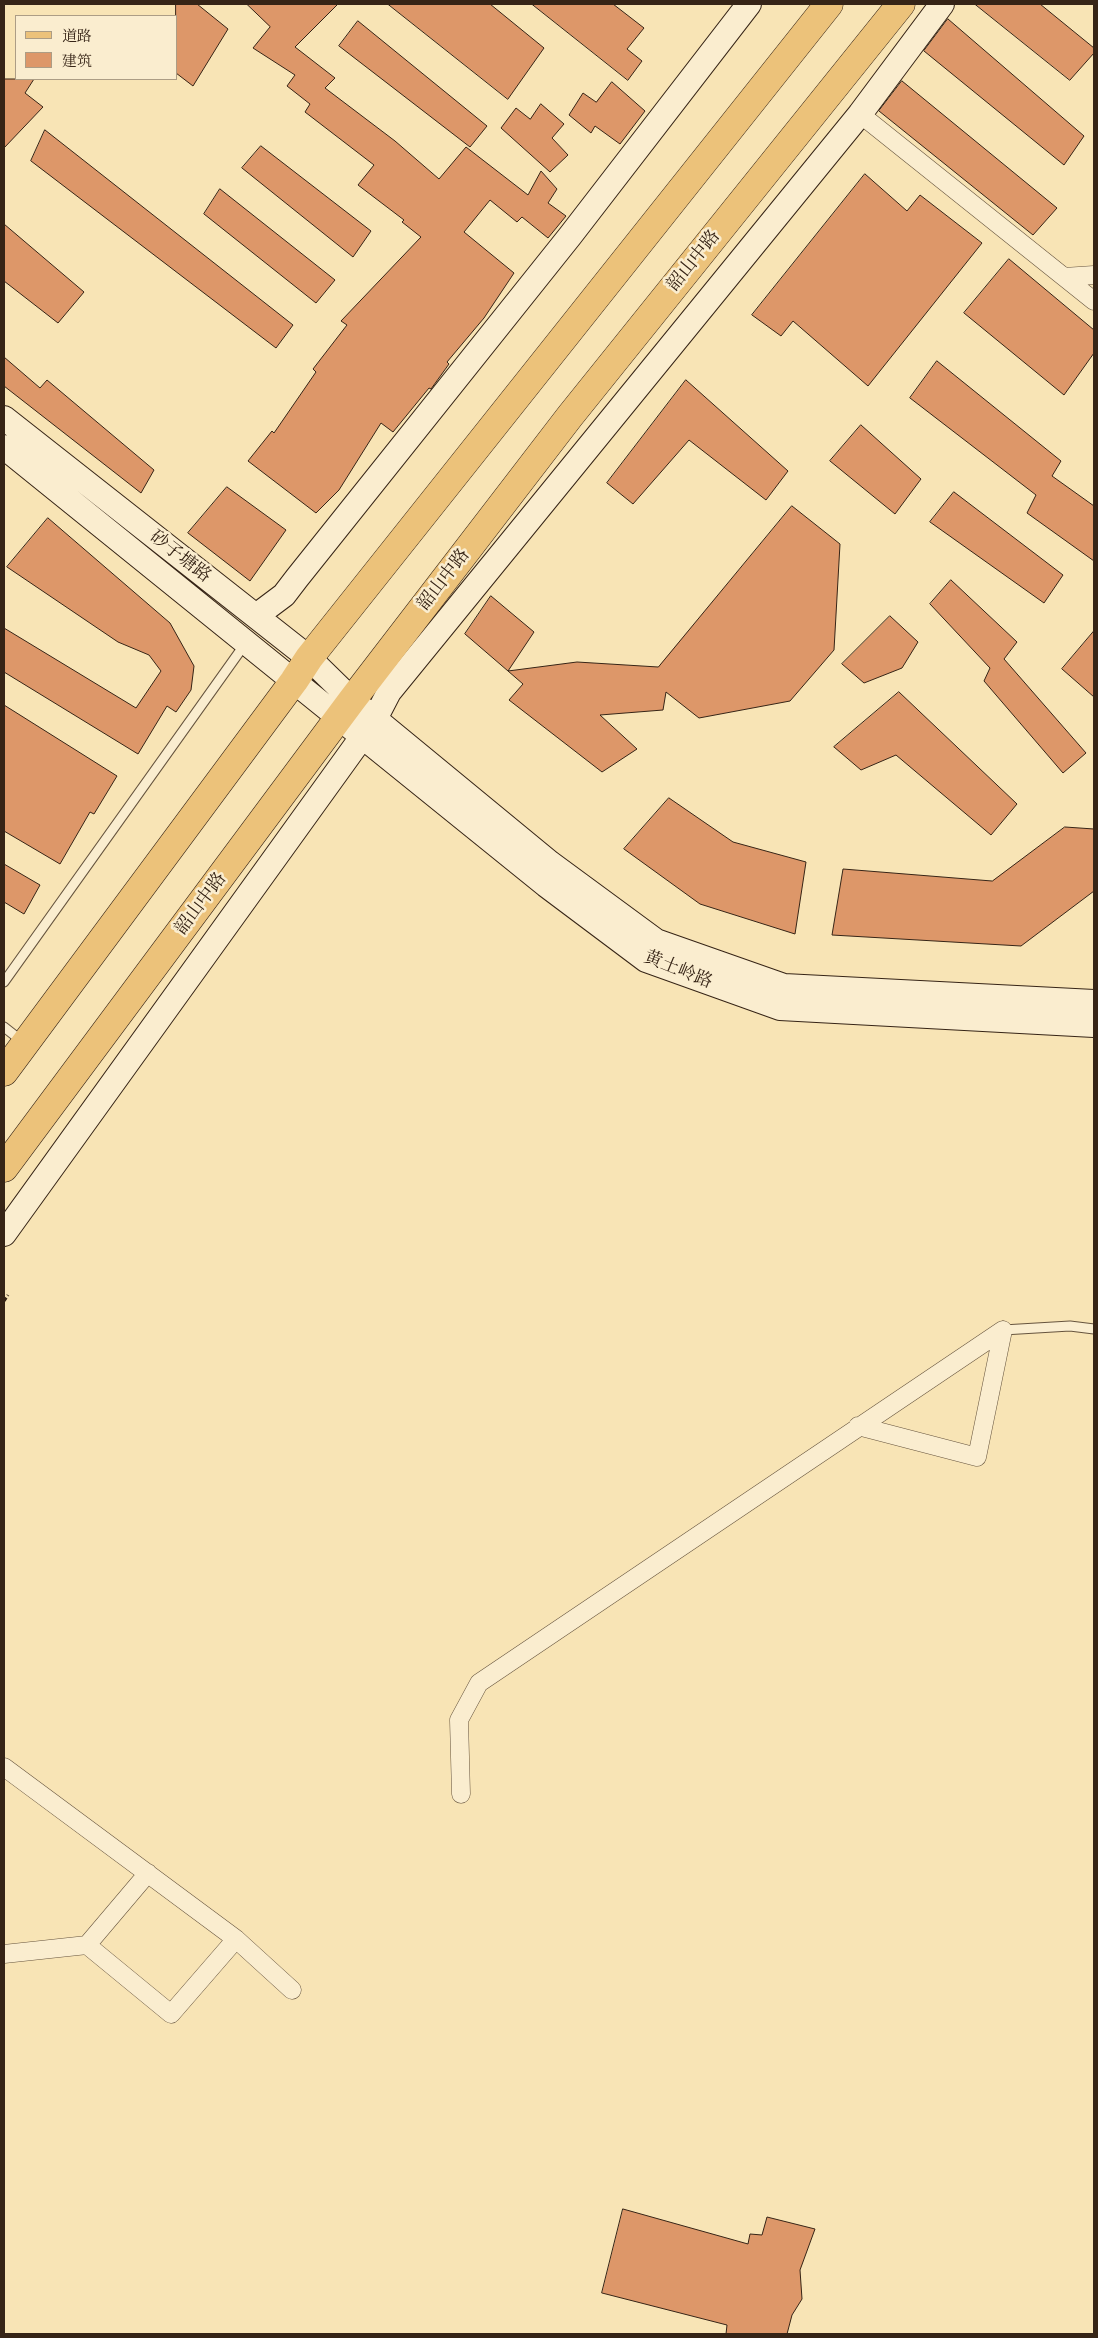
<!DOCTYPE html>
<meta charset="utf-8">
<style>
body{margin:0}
#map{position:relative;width:1098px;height:2338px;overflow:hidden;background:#f8e4b5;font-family:"IM FELL Great Primer","Noto Serif SC",serif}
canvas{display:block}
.frame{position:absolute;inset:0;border:5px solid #362416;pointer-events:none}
.legend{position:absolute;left:15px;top:15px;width:162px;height:65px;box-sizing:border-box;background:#faedcf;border:1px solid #ac9d85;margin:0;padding:6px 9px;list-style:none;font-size:15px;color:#362416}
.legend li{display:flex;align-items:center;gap:10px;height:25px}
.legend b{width:25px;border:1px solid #ac9d85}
</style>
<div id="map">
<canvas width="1098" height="2338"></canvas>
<div class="frame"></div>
<ul class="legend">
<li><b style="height:6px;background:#ecc27a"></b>道路</li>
<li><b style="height:14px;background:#dd9769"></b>建筑</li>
</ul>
</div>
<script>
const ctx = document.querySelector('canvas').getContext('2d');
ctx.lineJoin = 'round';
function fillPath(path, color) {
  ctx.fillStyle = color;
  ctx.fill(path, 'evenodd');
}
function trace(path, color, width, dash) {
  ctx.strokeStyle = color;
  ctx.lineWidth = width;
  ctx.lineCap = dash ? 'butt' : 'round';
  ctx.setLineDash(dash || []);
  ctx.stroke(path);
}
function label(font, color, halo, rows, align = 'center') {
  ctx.font = font + ' "IM FELL Great Primer","Noto Serif SC",serif';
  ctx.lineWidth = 5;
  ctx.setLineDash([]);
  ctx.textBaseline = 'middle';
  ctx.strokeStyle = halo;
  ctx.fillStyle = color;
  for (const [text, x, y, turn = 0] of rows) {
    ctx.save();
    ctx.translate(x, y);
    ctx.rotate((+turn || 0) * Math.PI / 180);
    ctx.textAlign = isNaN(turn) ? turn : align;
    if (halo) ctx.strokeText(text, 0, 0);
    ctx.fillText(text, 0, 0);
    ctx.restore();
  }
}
const building = new Path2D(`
 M176,4h21l31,25 -35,57 -17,-13z
 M247,4h91l-43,43 40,31 -10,10 70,53 44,38 27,-32 62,48 13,-24 16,18 -9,14 18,13 -18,22 -26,-21 -5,5 -27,-22 -26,32 50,41 -30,45 -37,44 2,2 -18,25 -2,-1 -36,44 -12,-9 -42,67 -23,23 -68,-52 24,-30 2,2 42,-61 -3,-3 34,-44 -6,-4 80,-84 -19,-15 2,-2 -46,-35 16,-20 -69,-53 5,-8 -23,-18 8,-11 -42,-27 17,-21z
 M388,4h102l54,44 -36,51z
 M532,4h81l31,24 -17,21 15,12 -14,19z
 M975,4h65l54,44v5l-24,27z
 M948,19l136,117 -20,29 -140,-114z
 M358,21l129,105 -17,21 -131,-101z
 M4,79h30l-9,14 18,14 -39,41z
 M902,81l155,127 -24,27 -154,-124z
 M612,82l33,29 -25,33 -25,-18 -4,7 -22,-18 14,-22 13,9z
 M541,104l23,20 -12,14 16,17 -18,17 -49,-44 15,-20 14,11z
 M45,130l248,195 -17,23 -245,-187z
 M261,146l110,85 -18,26 -111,-89z
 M865,174l42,37 13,-16 62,48 -114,143 -75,-65 -12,15 -29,-21z
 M220,189l115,91 -19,23 -112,-89z
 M4,224l80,68 -26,31 -54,-42z
 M1009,259l85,71v23l-30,42 -100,-82z
 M4,357l36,31 7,-8 107,90 -13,23 -137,-107z
 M937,361l124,100 -9,15 42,30v55l-67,-48 9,-18 -126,-97z
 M686,380l102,91 -22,29 -77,-60 -56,64 -26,-21z
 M861,425l60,54 -26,35 -65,-53z
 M227,487l59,43 -36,51 -62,-48z
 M954,492l109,83 -19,28 -114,-81z
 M792,506l48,38 -6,106 -44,51 -91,17 -33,-26 -3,18 -63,5 37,34 -35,23 -93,-72 14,-16 -15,-13 69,-9 81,5z
 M48,518l122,105 24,43 -3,24 -15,22 -9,-6 -29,48 -134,-82v-44l132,80 25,-37 -12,-16 -31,-13 -111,-75z
 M951,580l66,62 -13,17 82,94 -23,20 -79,-92 6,-13 -60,-64z
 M491,596l43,36 -26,39 -43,-37z
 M890,616l28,26 -16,26 -38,15 -22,-19z
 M1094,631v66l-32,-28z
 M899,692l118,112 -26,31 -95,-80 -35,15 -27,-23z
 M4,705l113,71 -23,38 -4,-2 -30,52 -56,-33z
 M669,798l64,44 73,20 -11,72 -95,-30 -76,-55z
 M1065,827l29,2v62l-73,55 -189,-11 11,-66 149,12z
 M4,864l36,21 -16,29 -20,-12z
 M623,2209l125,35 2,-10 12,1 5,-18 48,12 -15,41 2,29 -10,16 -5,19h-61l1,-9 -125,-32z`);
fillPath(building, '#dd9769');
trace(building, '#362416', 1);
const lane = new Path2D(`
 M4,982l241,-338
 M4,1027l19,15
 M1003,1330l67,-4 24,3`);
const street = new Path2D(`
 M860,114l234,187
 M1064,277l30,-2
 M858,1426l119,31 26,-127
 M4,1767l232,172 56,51
 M461,1794l-2,-74 20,-37 524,-353
 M87,1945l84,69 65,-75
 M4,1954l83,-9 61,-72`);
const secondary = new Path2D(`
 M4,418l305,240 43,42 198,163 106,78 128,45 310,16
 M4,447l542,438 100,75 134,48 314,17
 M256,616l28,-21 13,-17 273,-342 179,-232
 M4,1234l371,-515 14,-27 471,-578 82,-110`);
const primary = new Path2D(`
 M4,1072l290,-391 15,-23 520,-654
 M4,1168l348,-468 218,-284 331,-412`);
trace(lane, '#66543e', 11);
trace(street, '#66543e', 19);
trace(secondary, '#362416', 26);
trace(primary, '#362416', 29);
trace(new Path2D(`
 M4,1301l4,-6`), '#362416', 3, [4, 2.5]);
trace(lane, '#faedcf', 9);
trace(street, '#faedcf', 18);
trace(secondary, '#faedcf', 24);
trace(primary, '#ecc27a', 28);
label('18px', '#362416', '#faedcf', [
 ["韶山中路",694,261,-51],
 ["砂子塘路",180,557,38],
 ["韶山中路",444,580,-52],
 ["韶山中路",201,904,-53],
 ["黄土岭路",678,970,22]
]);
</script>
